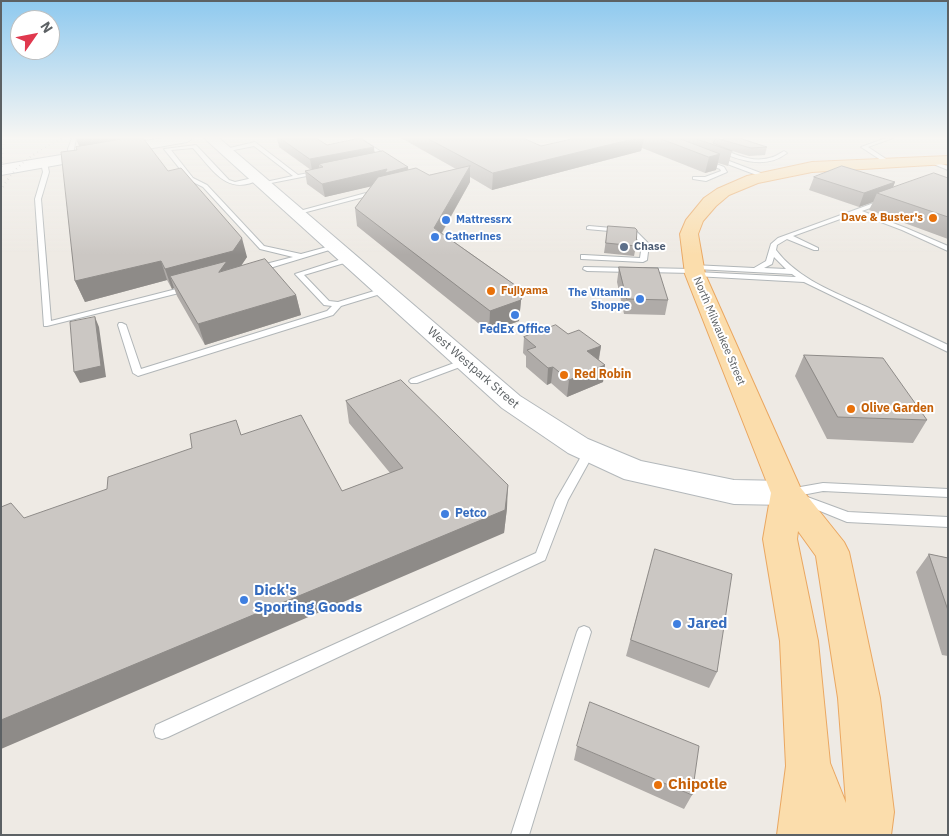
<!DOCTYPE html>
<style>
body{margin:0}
#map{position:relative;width:949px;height:836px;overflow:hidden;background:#eeeae4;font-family:"IBM Plex Sans",sans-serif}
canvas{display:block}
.frame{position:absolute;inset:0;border:2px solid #5c6164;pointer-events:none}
.north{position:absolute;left:10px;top:10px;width:50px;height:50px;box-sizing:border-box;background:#fff;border:1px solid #bec0c1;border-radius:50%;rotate:57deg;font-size:14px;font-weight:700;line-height:20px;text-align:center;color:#5c6164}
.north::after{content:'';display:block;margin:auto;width:18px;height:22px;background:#e0384e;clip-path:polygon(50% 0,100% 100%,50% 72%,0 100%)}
</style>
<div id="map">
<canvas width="949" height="836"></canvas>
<div class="frame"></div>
<div class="north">N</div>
</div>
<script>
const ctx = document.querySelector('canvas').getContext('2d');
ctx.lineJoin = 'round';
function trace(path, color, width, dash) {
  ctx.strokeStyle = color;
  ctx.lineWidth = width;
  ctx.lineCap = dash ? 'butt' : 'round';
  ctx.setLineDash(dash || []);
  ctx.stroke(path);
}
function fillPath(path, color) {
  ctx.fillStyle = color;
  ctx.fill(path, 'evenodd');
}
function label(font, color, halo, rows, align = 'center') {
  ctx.font = font + ' "IBM Plex Sans",sans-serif';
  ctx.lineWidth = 4;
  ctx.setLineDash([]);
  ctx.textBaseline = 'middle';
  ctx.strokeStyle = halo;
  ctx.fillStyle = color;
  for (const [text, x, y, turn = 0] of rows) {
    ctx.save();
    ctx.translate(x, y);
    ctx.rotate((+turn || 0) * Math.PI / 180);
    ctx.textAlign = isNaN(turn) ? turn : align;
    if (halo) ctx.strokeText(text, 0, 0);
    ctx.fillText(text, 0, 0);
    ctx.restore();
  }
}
const lane = new Path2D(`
 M72,138h4l-2,11 1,9 -3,2 -3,-2 -1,-9z
 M355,138h5l32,21 -5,1z
 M886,138h7l-25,9 24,16v2l-2,1 -29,-19z
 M255,142l43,33 21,-4 3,2 -61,12v-2l32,-7 -39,-30 -30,6 -3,-2z
 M196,145l33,35 6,2 22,-5 3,2c-33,18 -47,-9 -67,-31l-22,2 22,28 14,7 57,61 37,8 33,-9 3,2 -1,1 -76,23h-6v-4l39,-10 -33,-8 -57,-62 -14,-7 -25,-31z
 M719,148c16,6 33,15 50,10 6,-1 10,-4 15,-7l3,2c-22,17 -47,7 -70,-2z
 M716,156l50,19 1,1 -5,1 -48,-18v-2z
 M706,160l18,7 3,5 -21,9 -13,-2v-2h12l16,-6 -1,-2 -16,-6v-2z
 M44,161l3,2 2,9 -8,27 10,122 137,-35 4,2 -1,2 -144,36h-3l-9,-127 8,-27 -2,-9z
 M931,161l17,5v4l-17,-7z
 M377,190l3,2 -1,1 -84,22 -3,-2z
 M882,200l3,2 -1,1 -22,8 44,17 42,18v5l-46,-21 -45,-17 -64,23 25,12v2h-4l-27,-11 -10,6 -1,5c22,29 58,42 91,57 27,13 54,25 81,38v7l-144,-70 -109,-6h-3v-3l-47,-1 -4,-2 4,-2 46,1 -2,-2 4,-2 61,3 12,-7 5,-17 7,-6zM774,257l12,12 -22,-1 8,-4zM696,269l96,5 4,3 -99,-5z
 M589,226l46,4 14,14 -2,16 -4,2 -62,-3v-4h3l56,3 2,-14 -11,-11 -44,-4v-2z
 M348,257l4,2 -1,2 -47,14 25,26 9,1 46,-14h3v4l-46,14 -8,9 -192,60 -3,1 -5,-3 -15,-48 1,-2h3l4,2 15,44 186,-58 5,-5 -8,-1 -29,-31z
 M584,267l47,1 4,2 -4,2 -44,-1 -4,-2z
 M465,359l3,1 1,2 -1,2 -51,19h-6l-2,-2 2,-2z
 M590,447l4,1 1,3 -27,49 -23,60 -377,177 -6,2 -6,-2 -2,-6 2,-6 380,-172 20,-53 30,-52z
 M823,483l125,6v8l-125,-6 -21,4 46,17 100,5v10l-101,-5 -49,-20 -2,-3 4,-4 -11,2 -4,-1 -2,-3 2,-3 4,-1z
 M584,626l5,2 2,4 -62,203h-18l66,-203 2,-4z`);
const secondary = new Path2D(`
 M163,138h31l-7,4 -186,33v-10z
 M204,138h15l301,258 68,43 53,22 93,19 53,1 11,4 5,8 -5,8 -11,4 -53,-1 -110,-25 -56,-26 -66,-45z`);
const primary = new Path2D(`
 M948,156v8l-136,8 -54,11 -29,12 -13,11 -13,15 -5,13 7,40 95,213 44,55 5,10 31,146 14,114 -3,23h-114l9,-69 -6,-125 -17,-102 8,-46 -86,-219 -5,-40 6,-14 18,-22 13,-9 30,-13 65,-14zM798,531l18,25 22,142 8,105 -16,-40 -12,-122 -21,-102z`);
trace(lane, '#b1b6b8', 2);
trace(secondary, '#b3b8bb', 2);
trace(primary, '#eaa761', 2);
fillPath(lane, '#fff');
fillPath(secondary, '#fff');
fillPath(primary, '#fbddac');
trace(new Path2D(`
 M1,176l3,-38
 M1,191c13,-27 36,-40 62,-53`), '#b2b3b4', 2, [0.5, 4]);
fillPath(new Path2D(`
 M277,138h39l11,7 47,8 35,17 20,5 27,-6 -55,-31h122l18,8 35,-8h145l-1,1 2,1 -1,6 1,-6 45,7 -2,8 -16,1 -17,-5 -4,15 -10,-3 -2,7 -11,3 -63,-25 -1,3 -149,39 -22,-13v5l-28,51 80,57 -3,31 -30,11 -132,-106 -2,-18 16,-22 -46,11 -18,-13 -2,-13 6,-1 -32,-23z
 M76,139l92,32 79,86 -6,9 55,29 5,20 -96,30 -28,-49 -3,-8 -2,1 -5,-9 -82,22 -10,-21 4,-135z
 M814,177l81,5 -2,5 55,-9v61l-79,-29 4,-8 -14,5 -50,-17z
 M608,226l28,20 -2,10 -30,-3z
 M619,267l49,33 -3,15 -41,-1 -7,-32z
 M568,334l33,12 -2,14 6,5 -2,17 -36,15 -16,-14 -4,2 -21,-18v-11l-3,-3 1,-16z
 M804,355l123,65 -14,23 -86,-4 -32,-63z
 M346,401l161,107 -3,25 -397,-44 134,-54 101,56 48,-18 -41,-50z
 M655,549l62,123 -8,16 -83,-32z
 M929,554l19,4v98l-6,-1 -26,-83z
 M577,746l115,49 -8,14 -110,-49z`), '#afaba8');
fillPath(new Path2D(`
 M81,138h57l-57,12 -5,-11z
 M637,138h7l-3,13 -149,39 1,-17z
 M374,147l1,11 -52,9 -4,-3v5l-7,1 -2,-11z
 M720,154l-4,16 -11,3 4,-16z
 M470,166v16l-36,64v-18z
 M408,167l1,12 -23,4 -61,14 -3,-13 65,-15z
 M895,182l-5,13 -13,-2 -4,9 -14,5 5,-14z
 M242,238l5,19 -9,13 -68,6 4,12 -2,1 -7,-20z
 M161,261l6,19 -82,22 -10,-21z
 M522,290l-3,31 -30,11 1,-21z
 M296,295l5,20 -96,30 -7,-21z
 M95,317l4,10 7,50 -26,6 -6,-11z
 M601,346l-3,16 -11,-11z
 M605,365l-2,17 -36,15 2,-17z
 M553,367l-2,16 -4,2 1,-17z
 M508,485l-1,23 -3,25 -503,216v-29z`), '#8e8b88');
const building = new Path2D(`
 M128,138h15l25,33 13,-3 61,70 -9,13 -68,18 -4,-8 -86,20 -14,-129 16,-2 -1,-3z
 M280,138h36l11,7 33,-7 14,9 -64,12z
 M427,138h96l18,8 35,-8h61l-144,35z
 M659,138h19l42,16 -11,3z
 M694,138h24l4,2 -6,-2 -3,5 19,8z
 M727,138h12l28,9 -16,1 -29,-8z
 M383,151l25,16 -23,6 2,-4 -65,15 -17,-13 18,-4 -4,-3z
 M470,166l-36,62 88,62 -1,10 -31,11 -135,-103 23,-31 38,-9 13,7z
 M842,166l53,16 -31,11 -50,-16z
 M934,173l14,5v39l-71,-24z
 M608,226l27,2 2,2 -1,16 -30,-3z
 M265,259l31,36 -98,29 -28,-48 57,-15 -8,11z
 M619,267l39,1 10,32 -41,-1z
 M95,317l6,49 -27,6 -4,-50z
 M556,325l12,9 11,-4 22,16 -14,5 18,14 -36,15 -16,-13 -5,1 -21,-18 9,-3 -12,-10z
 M804,355l79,3 44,62 -89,-3z
 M401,380l107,105 -3,25 -504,210v-213l10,-4 13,15 83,-29 1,-12 84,-29 -2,-14 46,-14 5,15 60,-20 41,76 61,-23 -57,-67z
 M655,549l77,25 -15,98 -86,-32z
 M929,554l19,4v52z
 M590,702l109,44 -7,49 -115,-49z`);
fillPath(building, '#cbc7c3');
trace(building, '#8e8b88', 1);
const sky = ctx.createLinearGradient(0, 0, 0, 255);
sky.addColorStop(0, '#8ec9ef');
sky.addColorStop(0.54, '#f7f6f3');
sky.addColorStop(1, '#f7f6f300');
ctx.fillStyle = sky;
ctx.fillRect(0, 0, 949, 255);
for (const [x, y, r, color] of [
 [933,218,5,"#e8710a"],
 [446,220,5,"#3f7fe0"],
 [435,237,5,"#3f7fe0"],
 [624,247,5,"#5c6f8a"],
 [491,291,5,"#e8710a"],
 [640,299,5,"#3f7fe0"],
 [515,315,5,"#3f7fe0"],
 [564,375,5,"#e8710a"],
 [851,409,5,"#e8710a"],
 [445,514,5,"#3f7fe0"],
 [244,600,5,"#3f7fe0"],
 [677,624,5,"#3f7fe0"],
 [658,785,5,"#e8710a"]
]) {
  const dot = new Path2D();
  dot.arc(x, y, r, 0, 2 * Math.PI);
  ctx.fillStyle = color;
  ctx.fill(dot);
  trace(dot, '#fff', 2);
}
label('bold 11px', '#c56008', '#fff', [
 ["Dave & Buster's",923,218],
 ["Fujiyama",501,291,"left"]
], 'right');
label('bold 11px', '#366cbe', '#fff', [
 ["Mattressrx",456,220],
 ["Catherines",445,237],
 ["The Vitamin",630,293,"right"],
 ["Shoppe",630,306,"right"]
], 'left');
label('bold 11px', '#4e5e75', '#fff', [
 ["Chase",634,247]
], 'left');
label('11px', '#5c6164', '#fff', [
 ["North Milwaukee Street",719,331,67]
]);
label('bold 12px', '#366cbe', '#fff', [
 ["FedEx Office",515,330],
 ["Petco",455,514,"left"]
]);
label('12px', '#5c6164', '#fff', [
 ["West Westpark Street",473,368,41]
]);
label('bold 12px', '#c56008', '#fff', [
 ["Red Robin",574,375],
 ["Olive Garden",861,409]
], 'left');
label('bold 15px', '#366cbe', '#fff', [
 ["Dick's",254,591],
 ["Sporting Goods",254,608],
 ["Jared",687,624]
], 'left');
label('bold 15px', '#c56008', '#fff', [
 ["Chipotle",668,785]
], 'left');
</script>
